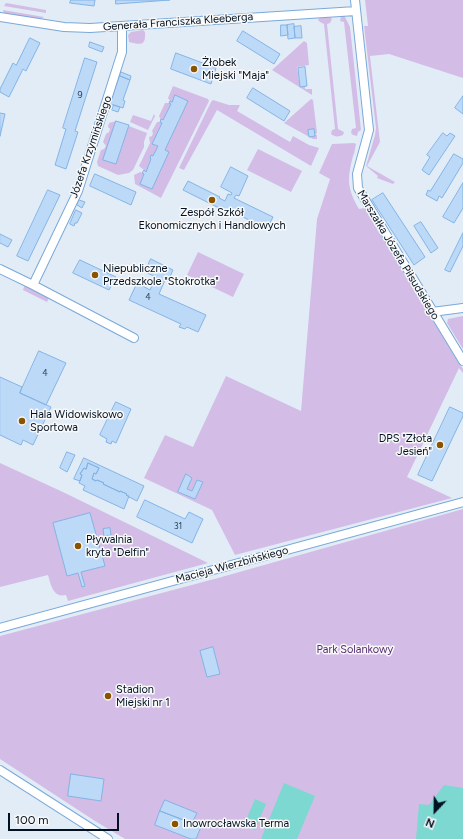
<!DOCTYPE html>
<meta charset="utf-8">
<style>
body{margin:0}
#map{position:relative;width:463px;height:839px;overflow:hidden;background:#e2ecf6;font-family:Figtree,sans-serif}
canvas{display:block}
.north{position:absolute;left:415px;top:791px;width:40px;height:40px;-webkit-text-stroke:3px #f8f8f8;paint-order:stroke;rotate:202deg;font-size:11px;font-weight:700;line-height:16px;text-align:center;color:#011122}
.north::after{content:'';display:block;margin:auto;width:14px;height:18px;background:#011122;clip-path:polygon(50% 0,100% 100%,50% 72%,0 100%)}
.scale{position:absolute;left:8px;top:813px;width:111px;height:18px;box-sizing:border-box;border:2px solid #011122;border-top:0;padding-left:5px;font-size:12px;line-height:14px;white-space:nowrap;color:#011122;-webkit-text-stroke:3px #f8f8f8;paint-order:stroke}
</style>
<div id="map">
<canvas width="463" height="839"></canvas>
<div class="north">N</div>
<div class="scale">100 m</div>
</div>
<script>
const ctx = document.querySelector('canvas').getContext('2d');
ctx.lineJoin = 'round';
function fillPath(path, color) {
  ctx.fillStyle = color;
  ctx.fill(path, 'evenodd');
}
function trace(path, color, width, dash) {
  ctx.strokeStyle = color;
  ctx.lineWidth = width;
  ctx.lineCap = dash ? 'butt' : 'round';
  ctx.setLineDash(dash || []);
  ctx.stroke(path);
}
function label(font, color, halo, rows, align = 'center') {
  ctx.font = font + ' Figtree,sans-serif';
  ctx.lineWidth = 3;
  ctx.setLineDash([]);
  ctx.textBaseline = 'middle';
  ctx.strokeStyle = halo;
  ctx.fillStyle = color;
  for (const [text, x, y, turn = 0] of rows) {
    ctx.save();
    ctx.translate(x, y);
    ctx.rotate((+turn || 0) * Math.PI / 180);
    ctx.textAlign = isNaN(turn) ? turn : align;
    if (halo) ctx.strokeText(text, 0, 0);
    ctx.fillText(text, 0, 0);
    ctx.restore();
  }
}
fillPath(new Path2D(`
 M365,0h98v78l-74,-24 -19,2 10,86 -13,24 28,16 -2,2 -16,-6 1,-2 -12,-10 9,-31 1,-7 -12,-102h4z
 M6,3l40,7v3l-42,-7z
 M3,10l41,7 -4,3 -36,-6z
 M344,15l6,12 11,103 -3,2 -1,4 -4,-1 -2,-2 1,-4 4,-1 -12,-106 -4,-1 1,-4z
 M329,16l3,3 -2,4 -3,1 11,105 6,3 -1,3c-4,2 -9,2 -12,-1l1,-4 3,-1 -11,-105 -4,-2 -2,-2 2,-3z
 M143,30l2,2c1,14 -4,13 -16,10l-1,-7 3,-3z
 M304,41l3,2 2,22 -12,2 3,20 5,-1v3h7v6l-40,-25z
 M173,86l35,13 1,2 -48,97 -26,-14 -1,-9 6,-3 2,1 2,-3 -5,-4 11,-23 -1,-6 3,-1 1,-3 -1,-2 5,-9h3l1,-2 -2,-4 6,-13h4l1,-2 -2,-3z
 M311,99l2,1 4,33 -2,2h2v4h-4l-29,-16z
 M213,100l16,5h11l-3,6 53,31 3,-6 16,9 10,3 -8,18 -94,-56 -33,60 -5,-2 32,-66z
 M154,114l1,2 -7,14 -18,-8 3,-7 18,6z
 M116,121l31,12 -3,9v5l-11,23 -4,3 -11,2 -20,-9 -1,-4 4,-12 3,-1 2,-3 -3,-4 3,-8 3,-2 1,-3 -2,-2 1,-4z
 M354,143l2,1c-1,4 -1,8 -3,12 -6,23 -6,32 6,53l5,-1 99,161v4l-4,-5 -52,109 45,21 -217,57 -23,-45 -68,-32 21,-43 28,12 33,-71 75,35 16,-192 13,-40 -11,-6 13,-29z
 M258,149l44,22 -11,21 -44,-22z
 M198,252l46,22 -11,23 -46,-22z
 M25,284l24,14 -2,4 -24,-12z
 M463,316v33l-16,-26 1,-4z
 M0,463l65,30 143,70 -140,38 -2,-6c-13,3 -15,-10 -18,-20l-48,12z
 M463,509v330h-338l-30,-18 -95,-62v-123l218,-58z`), '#d3bde6');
fillPath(new Path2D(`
 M284,783l31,13 -18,43h-36z
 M444,785l19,3v51h-47l3,-35 10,1z
 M255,799l11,5 -11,26 -11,-5z`), '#7cd8d1');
const building = new Path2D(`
 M71,0h24l-1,6 -24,-3z
 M116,0h54l-54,4z
 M294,24l1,14 -7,1 -1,-14z
 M281,25h6l1,10 -7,1z
 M301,26l1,12h-7l-1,-11z
 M243,31l37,23 -6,10 -37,-23z
 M30,38l10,5 -14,28 -3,-2 -14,28 -9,-5v-3l13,-26 3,2z
 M90,42l14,5 -2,5 -13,-5z
 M176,53l40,15 -5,16 -40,-15z
 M85,58l12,4 -22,69 3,1 -12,37 -11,-4 11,-36 -3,-1z
 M305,67l2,19 -7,1 -2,-19z
 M121,72l10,4 -1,4 -10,-4z
 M120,76l10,4 -7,20 2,1 -2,7 -13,-4z
 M253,88l37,23 -6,10 -37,-23z
 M175,95l13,6 -23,49 4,2 -17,37 -12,-5 4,-10 -2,-1 2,-3 2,2 5,-13 -1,-1 1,-3 2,1 5,-10 -6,-2 10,-21 -2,-1 1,-3 2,1 8,-16 -2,-1 1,-2 2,1z
 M463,96v18l-8,-6z
 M114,105l6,2 -2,5 -6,-2z
 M0,113l5,1 -5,22z
 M116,121l13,4 -13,39 -13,-4z
 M314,129l1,7 -6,1 -1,-7z
 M443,133l4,3 3,-3 5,3 -26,39 -7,-5 8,-13 -3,-2z
 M454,154l9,5v4l-21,35 -3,-2 -2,5 -11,-6 2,-5 2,1z
 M231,167l17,9 -9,20 -3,-1 -2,3 39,19 -6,12 -36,-18 -2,2 -46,-23 5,-9 32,16 -1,1 6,3 3,-7 3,1 1,-2 -11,-6z
 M95,174l41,18 -5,13 -41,-19z
 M463,183v25l-9,15 -11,-6z
 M48,190l12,5 -32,66 -11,-5z
 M383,193l42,64 -11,8 -42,-65z
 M79,200l6,2 -3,6 -5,-3z
 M76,210l6,3 -5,10h-2l-1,3 -4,-2z
 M421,222l17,26 -7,5 -17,-27z
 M463,233v13l-13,26 -5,-2z
 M0,234l12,6 -4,7 -8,-4z
 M151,259l22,11 -5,11 -3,-1 -6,14 47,21 -8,17 -11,-5 -2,2 -6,-2 2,-3 -52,-24 8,-17 13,7 6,-13 -11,-5z
 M80,260l36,17 -7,13 -36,-17z
 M39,351l27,12 -20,42 -26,-12z
 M0,377l22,10 -2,6 31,14 -18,38 -10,-5 -2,5 -21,-10z
 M116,402l15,7 -15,34 -4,-2 -1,3 -5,-2 1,-3 -7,-4z
 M450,407l13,6v3l-31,65 -14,-6z
 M67,452l8,3 -8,17 -7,-4z
 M84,458l60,28 -7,15 -8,-4 -3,-2 1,-1 -7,-3v1l-17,-8 1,-1 -7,-3 -1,1 -4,-2 2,-6 2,1 3,-6 -11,-5 -2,6 -2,-1 -4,6 2,1 -2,6 -6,-2z
 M88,463l11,5 -3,6 -2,-1 -2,6 4,2 1,-1 7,3 -1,1 17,8v-1l7,3 -1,1 3,1 -5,13 -41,-19 2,-4 -6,-3 3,-8 -2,-1 4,-6 2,1z
 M186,474l6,4 -5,11 5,2 5,-11 6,2 -8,17 -17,-7z
 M145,500l40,19 4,-7 14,7 -11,24 -55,-26z
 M90,513l15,53 -24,6 4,14 -3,1 -4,-14 -11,3 -14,-53z
 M110,528l1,7 -7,1 -1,-7z
 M213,647l7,27 -13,3 -7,-26z
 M71,774l33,5 -3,22 -33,-5z
 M165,800l32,13 -5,10 -32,-12z
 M160,811l41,16 -5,12h-5l-36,-14z`);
fillPath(building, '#bcd9f8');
trace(building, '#83b4e5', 1);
const minor = new Path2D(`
 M355,0l14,130 -12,44 1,14 105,173
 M0,17l64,10 26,1 266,-17
 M0,269l33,16 101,53
 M33,285l45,-94 44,-139v-26
 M432,312l31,-4
 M0,628l463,-126
 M0,770l108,69`);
trace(minor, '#79a9d9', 10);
trace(minor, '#fff', 8);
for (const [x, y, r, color] of [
 [194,69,4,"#885400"],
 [212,200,4,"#885400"],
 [95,275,4,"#885400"],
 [22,421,4,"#885400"],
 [440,445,4,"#885400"],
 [78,546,4,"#885400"],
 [108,696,4,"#885400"],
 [175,824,4,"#885400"]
]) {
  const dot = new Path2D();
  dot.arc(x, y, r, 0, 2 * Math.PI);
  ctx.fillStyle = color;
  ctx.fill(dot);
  trace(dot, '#f8f8f8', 1.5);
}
label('9px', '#304358', null, [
 ["9",80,95],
 ["4",148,297],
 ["4",45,373],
 ["31",178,526]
]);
label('11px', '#011122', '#f8f8f8', [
 ["Generała Franciszka Kleeberga",178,22,-4],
 ["Józefa Krzymińskiego",91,147,-71],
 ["Marszałka Józefa Piłsudskiego",398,255,59],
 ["Macieja Wierzbińskiego",232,565,-15]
]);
label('11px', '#011122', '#f8f8f8', [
 ["Żłobek",202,63],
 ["Miejski \"Maja\"",202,76],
 ["Zespół Szkół",212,213,"center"],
 ["Ekonomicznych i Handlowych",212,226,"center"],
 ["Niepubliczne",103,269],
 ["Przedszkole \"Stokrotka\"",103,282],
 ["Hala Widowiskowo",30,415],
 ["Sportowa",30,428],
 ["DPS \"Złota",432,439,"right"],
 ["Jesień\"",432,452,"right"],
 ["Pływalnia",86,540],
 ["kryta \"Delfin\"",86,553],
 ["Stadion",116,690],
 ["Miejski nr 1",116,703],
 ["Inowrocławska Terma",183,824]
], 'left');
label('11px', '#562d73', '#f8f8f8', [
 ["Park Solankowy",355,650]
]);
</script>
